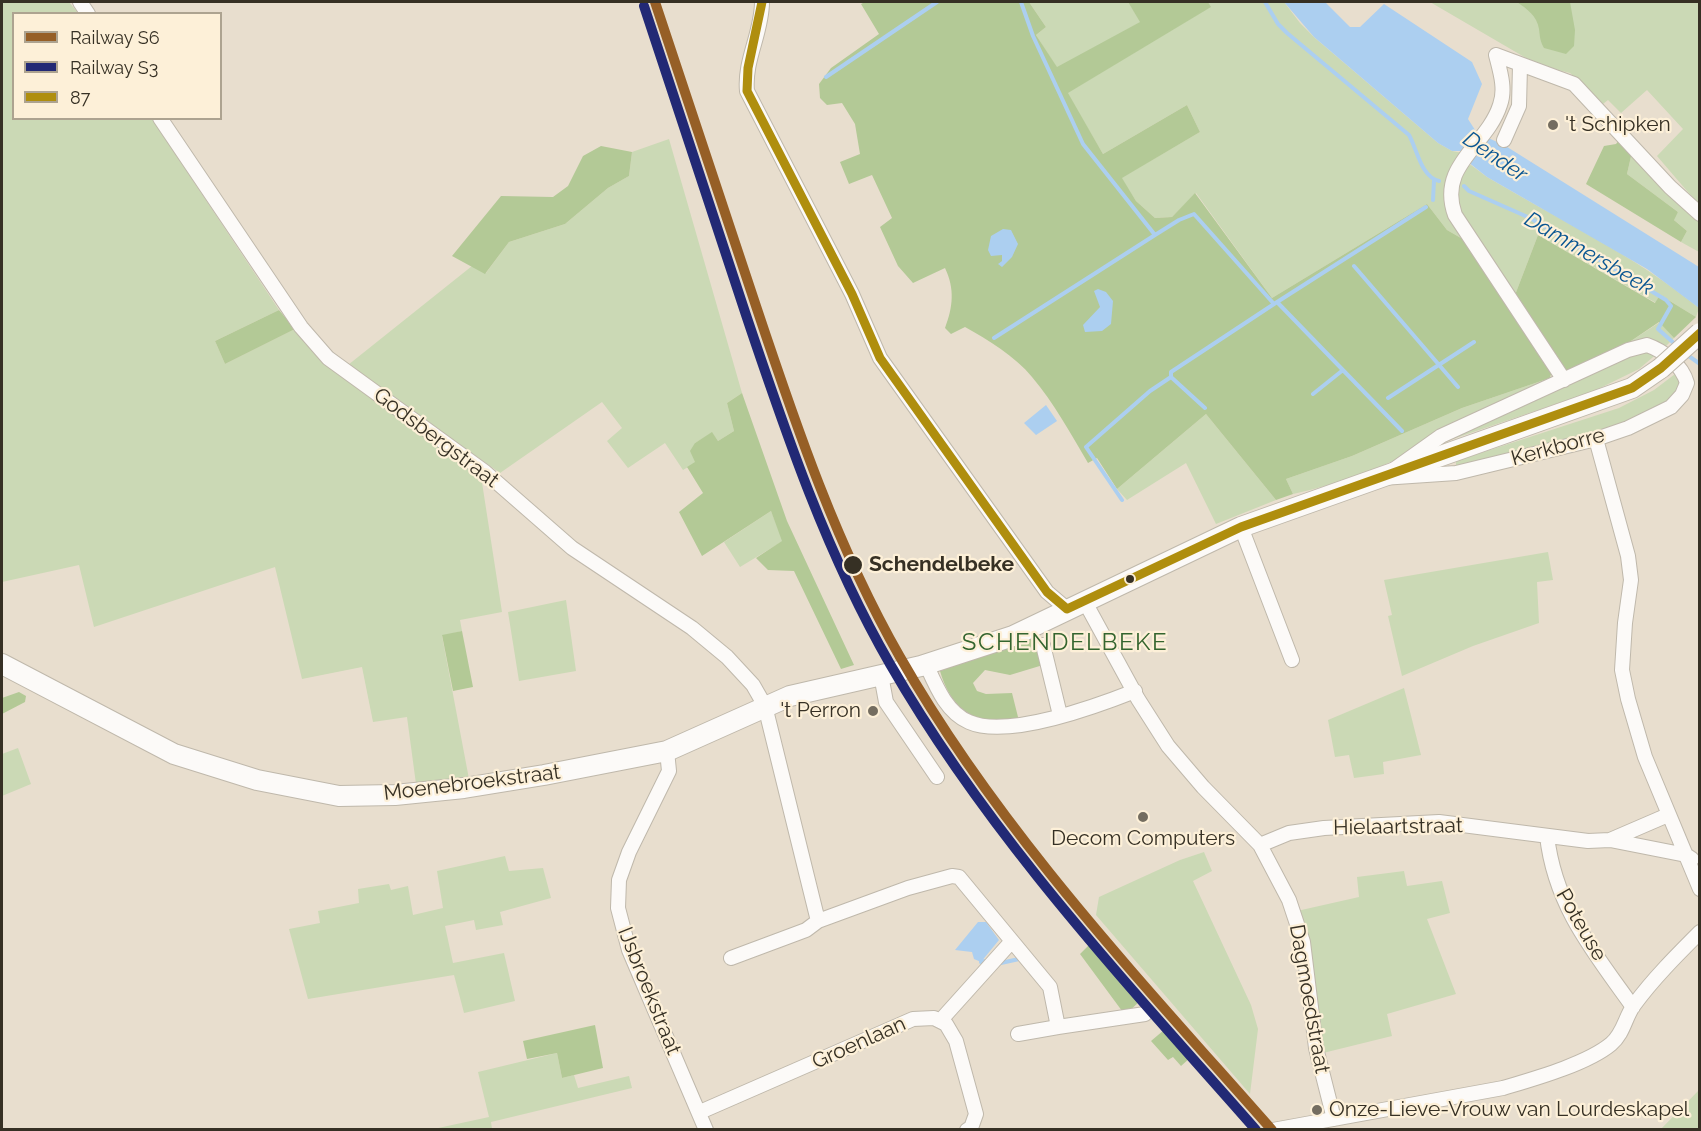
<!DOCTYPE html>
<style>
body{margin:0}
#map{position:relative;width:1701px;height:1131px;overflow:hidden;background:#e8dece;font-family:Raleway,sans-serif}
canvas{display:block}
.frame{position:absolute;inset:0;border:3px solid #363024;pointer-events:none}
.legend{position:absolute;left:12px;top:12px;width:210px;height:108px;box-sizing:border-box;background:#fdf0d8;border:2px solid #ada390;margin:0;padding:8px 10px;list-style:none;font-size:18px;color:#363024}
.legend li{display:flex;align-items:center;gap:12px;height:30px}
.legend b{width:30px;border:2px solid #ada390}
</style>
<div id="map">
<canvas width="1701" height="1131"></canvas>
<div class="frame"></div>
<ul class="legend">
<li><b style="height:8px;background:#965f26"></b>Railway S6</li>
<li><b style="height:8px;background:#222975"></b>Railway S3</li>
<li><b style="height:8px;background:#af8e0e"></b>87</li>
</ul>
</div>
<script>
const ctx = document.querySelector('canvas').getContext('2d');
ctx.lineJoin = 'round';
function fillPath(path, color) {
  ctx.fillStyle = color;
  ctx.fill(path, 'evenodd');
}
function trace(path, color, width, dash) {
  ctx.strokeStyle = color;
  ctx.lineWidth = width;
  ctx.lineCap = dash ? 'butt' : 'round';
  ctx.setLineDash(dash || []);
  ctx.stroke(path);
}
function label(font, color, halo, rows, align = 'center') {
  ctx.font = font + ' Raleway,sans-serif';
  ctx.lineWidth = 4.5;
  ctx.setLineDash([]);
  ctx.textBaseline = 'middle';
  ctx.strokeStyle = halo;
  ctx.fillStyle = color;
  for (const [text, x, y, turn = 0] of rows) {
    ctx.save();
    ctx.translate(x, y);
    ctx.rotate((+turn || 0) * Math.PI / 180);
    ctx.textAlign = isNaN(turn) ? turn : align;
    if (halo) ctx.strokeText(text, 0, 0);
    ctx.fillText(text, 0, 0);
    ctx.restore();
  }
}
fillPath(new Path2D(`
 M2,2h67l9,11 -64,1v104l138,1 127,191 -64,31 10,23 70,-35 35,37 151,110 21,136 -42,8 2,11 -20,5 27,143 -53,5 -9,-67 -34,5 -11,-55 -60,12 -27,-112 -181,60 -15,-62 -77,17z
 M1029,2h99l13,20 -84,46 -21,-33 10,-8z
 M1208,2h76l16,21 15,15 123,105 14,8 11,2 -15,29 25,63 -26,-15 -20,-26 -155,94 -76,-105 -24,24 -17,1 -19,-17 -15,-23 79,-46 -13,-27 -84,49 -36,-61 143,-86z
 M1430,2h269v203l-42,-49 26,-27 -36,-39 -26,23 -13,-13 -5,4 -33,-31 -32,-8z
 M669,139l73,254 -15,10 7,28 -16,10 -6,-8 -17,10v20l-12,7 -18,-27 -37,25 -21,-27 15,-13 -20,-26 -102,71 -152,-108 124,-99 14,7 23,-31 56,-18 43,-36 21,-12 3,-24z
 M1632,152l67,68v32l-18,-10 6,-11 -14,-12 5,-7 -51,-38z
 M1471,165l16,12c71,42 149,79 212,131l-3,9 -36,-22 -4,8 -118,-68 -23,60 -60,-87 7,-40z
 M1660,322l14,16 -12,12 -6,-4 -28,-3z
 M1631,351l28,1 -20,17 -45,22 -150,51z
 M1679,371l2,16c-5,5 -10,13 -16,17 -49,31 -149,48 -207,63l-2,-2v-4l163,-53 35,-18z
 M1550,378l-3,5c-83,42 -162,92 -254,111l-7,-15 66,-23 110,-48z
 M1206,414l70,86 -60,24 -30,-61 -59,37 -10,-11z
 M771,511l12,30 -43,26 -16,-25z
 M1548,552l5,28 -16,2 2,41 -66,23 -71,30 -14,-60 4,-1 -8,-35z
 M566,600l10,71 -57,10 -11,-69z
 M1404,688l17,67 -38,7 1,12 -30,4 -5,-23 -14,2 -7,-37z
 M18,748l13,36 -29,12v-42z
 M1204,852l8,19 -19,10 58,124 7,24 -8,65 -154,-179 3,-18 81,-37z
 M505,856l4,15 34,-3 8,30 -51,14 3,13 -27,5 -2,-10 -29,6 8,37 51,-10 11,48 -51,12 -10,-38 -146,24 -19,-70 31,-6 -2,-12 41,-8 -1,-14 31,-5 2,6 17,-4 5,29 30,-7 -6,-37z
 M1404,871l3,15 35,-5 8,32 -23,6 29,75 -69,20 5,22 -69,17 -26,-142 62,-14 -2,-20z
 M557,1053l5,25 12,-3 4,13 51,-12 3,12 -141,34 1,7 -63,1 60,-13 -11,-45z
 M1699,1090v39h-38z`), '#cbd9b5');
fillPath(new Path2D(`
 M865,2h164l17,25 -10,8 21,32 83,-45 -12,-20h80l3,5 -143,86 35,61 84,-49 13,27 -78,46 14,23 19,17 17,-1 23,-24 77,105 155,-94 20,26 26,15 79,125 -2,8 -88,30 -110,48 -66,23 7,15 -17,6 -70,-86 -89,75 -20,-31 -9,5c-17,-29 -34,-60 -56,-86 -17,-21 -44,-37 -67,-50l-14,7 -6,-6c8,-21 10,-39 0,-60l-32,15 -15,-17 -18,-39 12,-9 -20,-43 -23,9 -9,-22 20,-8 -5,-30 -13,-21 -15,2 -7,-7 -1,-14 12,-16 48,-34 -18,-30z
 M1517,2h53l5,28 -1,16 -8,8 -22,-6c-4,-7 -4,-11 -5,-19 -2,-13 -12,-20 -22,-27z
 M1620,139l12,13 -5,22 51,38 -4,8 13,11 -6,11 -95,-58 18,-38 12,-2z
 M601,146l31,6 -3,24 -21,12 -43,36 -56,18 -24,32 -33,-18 49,-60 52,1 15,-11 15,-30z
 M1538,235l117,68 5,-8 36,22 -22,21 -15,-16 -31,21 -59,28h-7l-47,-76z
 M279,310l16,19 -70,35 -10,-23z
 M742,393l45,128 67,144 -13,4 -47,-98 -26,-1 -12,-12 26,-17 -11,-30 -69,45 -23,-44 24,-19 -16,-26 8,-5 -5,-11 5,-8 17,-11 6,9 16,-10 -7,-28z
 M462,631l11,56 -20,4 -11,-56z
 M1035,636l8,29 -33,10 -25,-5 -12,13 4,8 9,3 26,-1 7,28c-42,5 -67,-9 -79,-50z
 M19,692l7,4 -1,6 -23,12v-16z
 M1090,944l50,57 -15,14 -45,-61z
 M595,1025l8,43 -41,10 -5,-25 -30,6 -4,-18z
 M1164,1030l26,28 -9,8 -8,-9 -5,3 -17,-19z`), '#b3c996');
fillPath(new Path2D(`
 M1284,2h41l25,25h10l24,-23 88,58 10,22 -14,35 9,14 27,12 195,122v41l-52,-39 -160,-92 -19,-15 2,-4 -9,-7h-9l-14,-8 -124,-106z
 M1003,229l8,1 7,14 -6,13 -10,10 -4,-3 4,-3v-6l-11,1 -3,-6 3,-14z
 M1098,289l8,3 7,9 -2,23 -9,7 -17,1 -2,-7 17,-18 -6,-16z
 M1046,405l11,16 -21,14 -12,-12z
 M978,922h8l13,18 -18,22 -7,-3 -2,-7 -17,-2z`), '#accff0');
trace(new Path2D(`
 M1021,2l12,34 50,108 72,91 24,-15 15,-6 80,90 152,-97
 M1265,2l13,22 9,9 122,102c8,14 12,42 30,46
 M826,77l111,-75
 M1464,186l5,5 61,27 136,82 5,6 -13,23 18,16
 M1433,200l1,-20
 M1354,266l104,121
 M1277,302l125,129
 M994,338l161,-103
 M1686,354l14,10
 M1313,394l30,-24
 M1388,398l86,-56
 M1205,408l-34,-31v-5l103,-68
 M1122,500l-36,-53 64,-56 21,-14
 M981,962l4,-1
 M1001,963l18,-4`), '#accff0', 4);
const street = new Path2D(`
 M80,2l8,12
 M762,2c0,31 -18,58 -15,89l105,203 28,64 167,234 20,17
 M1496,55c4,16 10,34 4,50 -13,41 -63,60 -45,110l109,165
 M1496,55l78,29 96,103 30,27
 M160,118l141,209 27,31 157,114 87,76 120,80 35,29 26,28 12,21 53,215 -12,9 -75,28
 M1504,140l15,-34 1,-40
 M1647,345c17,6 35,20 40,38l-5,12 -11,12 -43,21 -32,11 -140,34 -74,5 59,-42 187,-86z
 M1596,439l32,117 3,24 -6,43 -3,47 6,29 17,58 55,132
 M1241,527l51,133
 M1085,602l53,97 30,47 35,41 57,58 29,55 14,42 13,106 18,71
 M1043,645l17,70
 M926,664c10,22 20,48 43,58 38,17 128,-16 166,-31
 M881,675l5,27 51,75
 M667,751l2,20 -40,81 -10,28 -1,28 11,42 77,180
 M1547,836c8,70 46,115 86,171
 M1610,840l76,15 6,4
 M1260,845l29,-12 35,-5 115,-6 149,19 22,-1 58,-25
 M818,921l90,-33 44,-12 7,1 91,110 8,40 -40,7
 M940,1021l72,-80
 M1058,1027l87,-13
 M700,1112l213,-93 21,-1 12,6 10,17 20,73 -5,14 -4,2
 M1273,1130l230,-42c30,-9 84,-24 108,-44 13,-11 14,-27 23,-39 19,-26 43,-50 66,-73`);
const secondary = new Path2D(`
 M2,664l172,90 83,26 82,16 56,-1 69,-7 80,-13 123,-24 123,-55 131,-30 92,-30 228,-109 391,-139 29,-20`);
trace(street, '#bfb8ab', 16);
trace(secondary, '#bfb8ab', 22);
trace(street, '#fcfaf8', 14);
trace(secondary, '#fcfaf8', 20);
const secondaryBridge = new Path2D(`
 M1661,368l39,-35`);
trace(secondaryBridge, '#bfb8ab', 22, []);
trace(secondaryBridge, '#fcfaf8', 20);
trace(new Path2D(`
 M762,2l-14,66 -1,23 105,203 28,64 167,234 20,17
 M1067,609l174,-82 391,-139 29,-20 39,-35`), '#af8e0e', 9);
trace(new Path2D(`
 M655,2c34,101 67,203 101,304 40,120 81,241 144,351 100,175 239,322 372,473`), '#965f26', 10);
trace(new Path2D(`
 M644,6c34,103 68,206 102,309 40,119 81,240 144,349 99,172 235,317 366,466`), '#222975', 10);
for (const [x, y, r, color] of [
 [1553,125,6,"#746d60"],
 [853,565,10,"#363024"],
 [1130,579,5,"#363024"],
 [873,711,6,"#746d60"],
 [1143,817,6,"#746d60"],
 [1317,1110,6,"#746d60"]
]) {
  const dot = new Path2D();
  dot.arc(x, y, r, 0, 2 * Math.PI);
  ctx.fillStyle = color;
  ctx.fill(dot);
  trace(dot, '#fdf0d8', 2);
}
label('21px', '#363024', '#fdf0d8', [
 ["'t Schipken",1565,125],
 ["'t Perron",861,711,"right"],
 ["Decom Computers",1143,839,"center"],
 ["Onze-Lieve-Vrouw van Lourdeskapel",1329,1110]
], 'left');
label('21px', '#363024', '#fdf0d8', [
 ["Godsbergstraat",436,438,37],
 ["Kerkborre",1558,447,-15],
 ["Moenebroekstraat",472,783,-7],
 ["Hielaartstraat",1398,827,-1],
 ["Poteuse",1581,925,60],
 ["IJsbroekstraat",649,991,68],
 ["Dagmoedstraat",1309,999,80],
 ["Groenlaan",859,1043,-24]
]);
label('bold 21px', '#363024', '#fdf0d8', [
 ["Schendelbeke",869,565]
], 'left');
label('italic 22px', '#0a5692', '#fdf0d8', [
 ["Dender",1495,157,34],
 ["Dammersbeek",1589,254,30]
]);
ctx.letterSpacing = '1.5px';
label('24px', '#34652f', '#fdf0d8', [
 ["SCHENDELBEKE",1065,643]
]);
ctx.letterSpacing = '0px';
</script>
